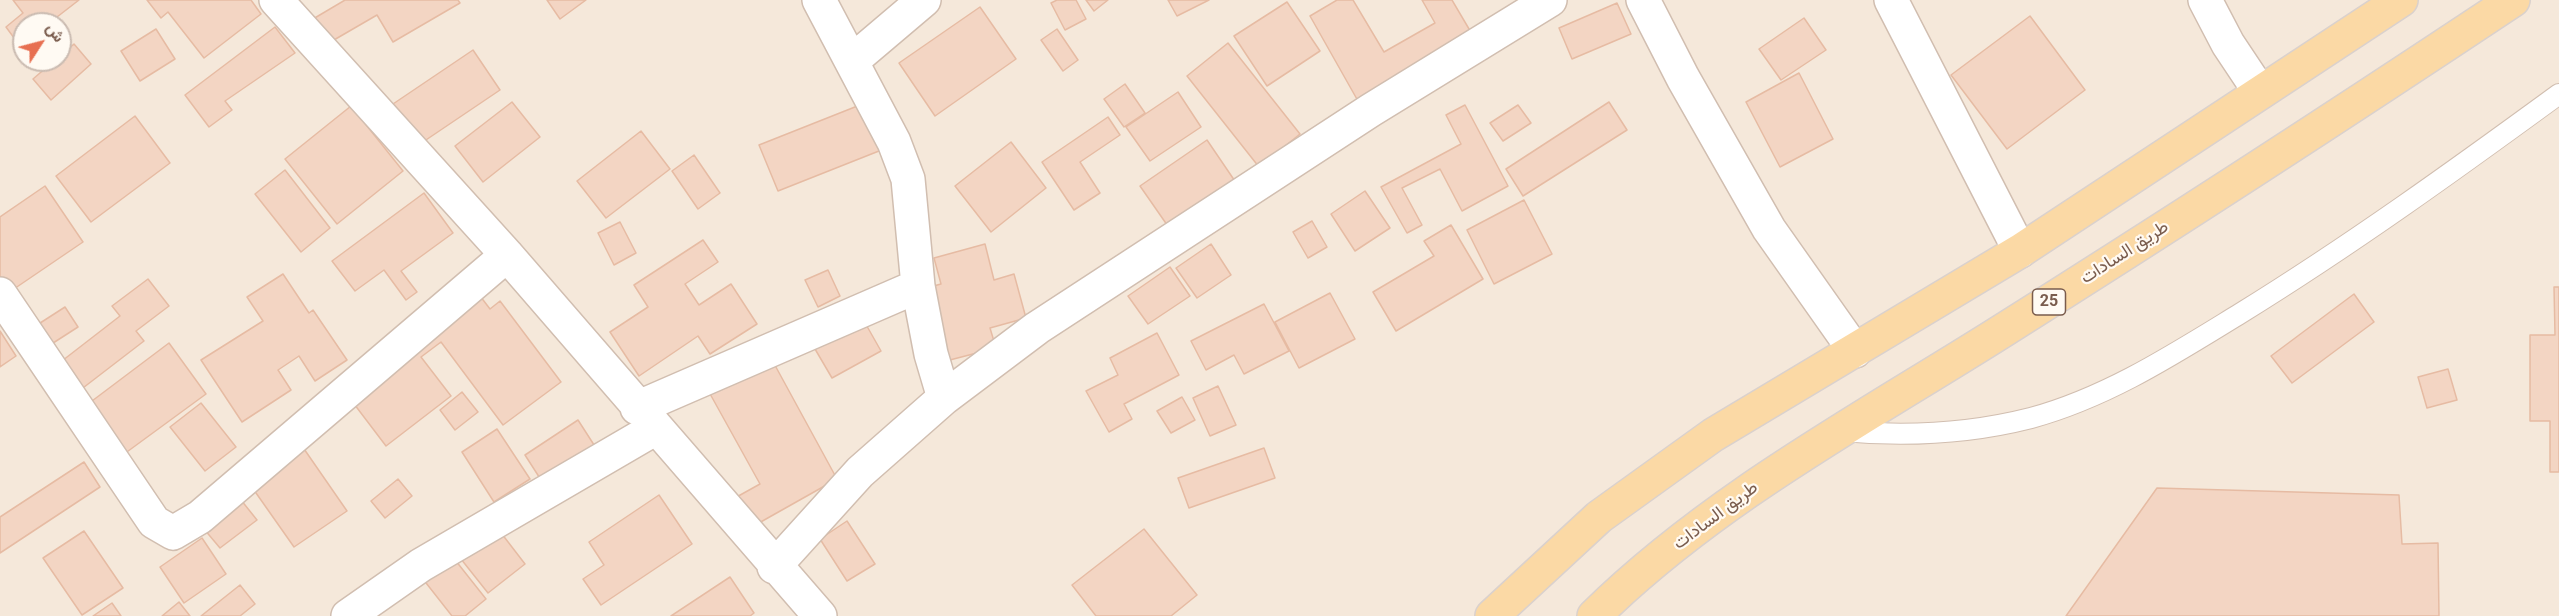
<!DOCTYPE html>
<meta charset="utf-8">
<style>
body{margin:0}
#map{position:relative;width:2559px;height:616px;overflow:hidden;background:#fdf6ec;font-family:Roboto,Vazirmatn,sans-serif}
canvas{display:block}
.north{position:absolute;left:12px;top:12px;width:60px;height:60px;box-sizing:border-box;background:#fffaf3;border:2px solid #cabbb1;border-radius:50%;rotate:54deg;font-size:16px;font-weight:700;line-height:24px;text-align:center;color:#7a5c4d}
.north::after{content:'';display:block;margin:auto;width:21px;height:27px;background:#e76f51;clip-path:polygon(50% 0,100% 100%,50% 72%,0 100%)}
</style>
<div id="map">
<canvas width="2559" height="616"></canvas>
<div class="north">ش</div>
</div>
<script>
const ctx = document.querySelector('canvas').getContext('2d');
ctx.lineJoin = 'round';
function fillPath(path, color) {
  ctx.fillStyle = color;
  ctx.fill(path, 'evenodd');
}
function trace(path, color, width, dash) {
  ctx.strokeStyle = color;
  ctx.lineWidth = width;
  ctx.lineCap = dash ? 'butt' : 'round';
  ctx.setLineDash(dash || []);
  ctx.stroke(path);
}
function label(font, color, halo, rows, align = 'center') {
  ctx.font = font + ' Roboto,Vazirmatn,sans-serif';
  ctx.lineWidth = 4.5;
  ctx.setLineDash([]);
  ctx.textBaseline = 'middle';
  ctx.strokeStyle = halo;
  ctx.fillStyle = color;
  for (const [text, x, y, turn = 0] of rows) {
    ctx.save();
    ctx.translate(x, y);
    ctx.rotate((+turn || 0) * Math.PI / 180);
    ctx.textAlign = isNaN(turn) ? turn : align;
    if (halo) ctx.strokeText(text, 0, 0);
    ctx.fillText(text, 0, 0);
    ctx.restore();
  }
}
fillPath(new Path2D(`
 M0,0h2559v616h-2559zM24,24h36v36h-36z`), '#f5e8da');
const building = new Path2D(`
 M13,0h66l-31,24h-24v19l-4,3 -14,-19 17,-14z
 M147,0h104l10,14 -57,44 -36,-46 -7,6z
 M345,0h113l2,3 -67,39 -16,-27 -50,29 -14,-25z
 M547,0h39l-26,19z
 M1057,0h19l10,19 -21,11 -14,-27z
 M1086,0h22l-14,11z
 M1168,0h41l-32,16z
 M1337,0h16l31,52 51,-29 -13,-23h30l20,34 -114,67 -48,-85z
 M1287,2l33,49 -53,35 -33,-50z
 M1617,3l14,31 -59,25 -13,-31z
 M980,7l36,52 -81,57 -36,-53z
 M2030,16l55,74 -78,59 -56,-74z
 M1804,18l22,32 -45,30 -22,-31z
 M275,27l20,26 -70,48 7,9 -23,17 -24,-32z
 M156,29l19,30 -35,22 -19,-30z
 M1057,29l21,31 -15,11 -22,-31z
 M1228,43l72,91 -41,33 -72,-91z
 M74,44l17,20 -40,36 -18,-21 22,-19h5v-4z
 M473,50l27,40 -83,56 -27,-40z
 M1799,73l34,66 -53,28 -34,-65z
 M1125,84l20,29 -21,14 -20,-28z
 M1178,92l23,35 -51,34 -24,-34z
 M512,102l28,35 -57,45 -28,-36z
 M1609,102l18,28 -104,66 -17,-27z
 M865,103l19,46 -106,42 -19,-46z
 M1465,105l43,81 -46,25 -22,-42 -38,19 20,37 -15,8 -26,-46 80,-43 -15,-29z
 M1518,105l13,18 -28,18 -13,-18z
 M351,106l52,65 -66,53 -52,-65z
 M135,116l35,47 -79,59 -35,-46z
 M1108,117l12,18 -40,27 20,31 -26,17 -32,-48z
 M641,131l29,38 -64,49 -29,-37z
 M1207,140l34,50 -69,42 -32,-46z
 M1011,142l35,46 -55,44 -36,-46z
 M694,155l26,38 -22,16 -26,-38z
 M285,170l45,58 -29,24 -46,-58z
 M45,186l38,56 -75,51 -8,-13v-63z
 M1365,191l25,37 -35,23 -24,-37z
 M424,193l29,40 -52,38 16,21 -11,8 -22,-30 -29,21 -23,-30z
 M1524,200l28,54 -58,30 -27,-54z
 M1312,221l15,26 -19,11 -15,-26z
 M620,222l16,31 -22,12 -16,-32z
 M1451,225l32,54 -87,52 -23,-39 61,-36 -10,-15z
 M703,240l15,22 -33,22 14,21 32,-21 26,40 -47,30 -12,-18 -59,40 -29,-44 38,-25 -14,-22z
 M985,244l9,36 20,-6 12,44 -36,10 6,20 -50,13 -20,-73 15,-4 -7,-26z
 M1211,244l20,31 -34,23 -21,-30z
 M1170,267l20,29 -42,28 -20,-28z
 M828,270l12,26 -22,11 -13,-27z
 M283,274l26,39 4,-3 34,50 -32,21 -16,-25 -21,14 13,20 -49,32 -41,-62 62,-39 -16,-24z
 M148,279l21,27 -33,25 8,10 -65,50 -21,-27 62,-48 -8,-10z
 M2554,287h5v185h-9v-51h-20v-86h25z
 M477,292l13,17 10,-8 61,81 -58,43 -62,-83 -20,15 30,39 -65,50 -41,-54z
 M1330,293l25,46 -56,29 -24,-46z
 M2354,294l20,28 -82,61 -21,-27z
 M1264,304l25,47 -45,23 -10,-19 -28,15 -15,-29z
 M65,307l13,20 -28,18 -13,-20z
 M864,321l17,30 -49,27 -17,-29z
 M0,331l16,25 -16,11z
 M1157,333l22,42 -55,29 8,15 -23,13 -23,-41 32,-16 -8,-17z
 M169,343l37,51 -86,63 -36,-50z
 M771,358l66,121 -87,49 -17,-29 27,-15 -51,-92z
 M2448,369l9,31 -30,8 -9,-31z
 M1218,386l18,39 -26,11 -17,-38z
 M462,392l16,20 -23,18 -15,-20z
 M1182,397l13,23 -24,13 -14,-22z
 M201,403l35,44 -31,24 -35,-44z
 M578,420l18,28 -53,35 -18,-28z
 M497,429l33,50 -36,23 -32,-50z
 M302,446l45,65 -53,36 -45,-64z
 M1264,448l11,30 -86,30 -11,-30z
 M84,462l16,25 -100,66v-36z
 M398,479l14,17 -27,22 -14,-17z
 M2157,488l242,7 3,49 36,-1 1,73h-373z
 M659,495l33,49 -91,61 -18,-26 21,-14 -15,-23z
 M241,500l16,20 -37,28 -16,-19z
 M847,521l28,43 -28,17 -27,-42z
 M495,525l30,39 -37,29 -31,-39z
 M1144,529l53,66 -26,21h-75l-24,-31z
 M84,531l39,57 -41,27 -39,-57z
 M202,538l24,36 -42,29 -24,-36z
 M448,551l38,48 -21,17h-13l-33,-42z
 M730,577l24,36 -4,3h-79z
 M240,585l15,19 -15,12h-39z
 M179,602l11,14h-28z
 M112,603l9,13h-28z`);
fillPath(building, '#f3d5c3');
trace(building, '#e6bba3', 1.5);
const lane = new Path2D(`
 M1842,431c64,6 126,3 189,-13 77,-21 143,-64 210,-105 110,-68 214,-143 318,-219`);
const street = new Path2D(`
 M276,0l231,255 313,361
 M819,0l75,142 14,37 10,107 13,68 13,44
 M1643,0l40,78 86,151 86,122
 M1891,0l129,251
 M2205,0l23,44 32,48
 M852,61l72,-61
 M0,294l154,228 19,11 27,-16 307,-262
 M637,408l281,-122
 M774,567l86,-95 84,-74 93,-70 334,-218 179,-110
 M348,616l73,-51 235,-137`);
const primary = new Path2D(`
 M1492,616l107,-99 114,-82 307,-184 381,-251
 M1594,616c118,-116 267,-196 405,-283 173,-109 344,-220 514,-333`);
trace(lane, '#d1beb0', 22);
trace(street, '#d1beb0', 36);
trace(primary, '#dad1cd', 36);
trace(lane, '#fff', 20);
trace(street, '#fff', 33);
trace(primary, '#fbd9a5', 33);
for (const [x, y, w] of [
 [2049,302,33]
]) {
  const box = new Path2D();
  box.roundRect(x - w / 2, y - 13, w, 26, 4.5);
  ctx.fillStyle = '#fffaf3';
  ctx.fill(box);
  trace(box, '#7a5c4d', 1.5);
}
label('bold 16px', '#7a5c4d', null, [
 ["25",2049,302]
]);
label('18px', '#7a5c4d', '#fffaf3', [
 ["طريق السادات",2125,253,-33],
 ["طريق السادات",1716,516,-37]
]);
</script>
